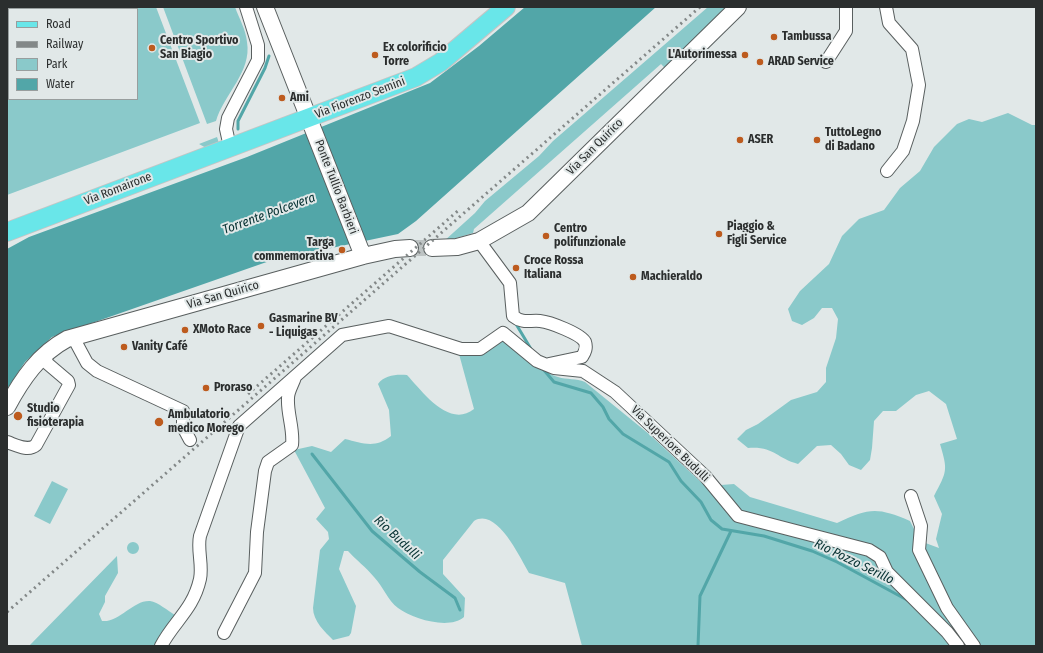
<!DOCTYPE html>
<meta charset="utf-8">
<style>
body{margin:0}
#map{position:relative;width:1043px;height:653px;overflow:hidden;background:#e1e8e8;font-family:"Fira Sans Condensed",sans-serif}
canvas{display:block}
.frame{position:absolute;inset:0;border:8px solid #2b2e2e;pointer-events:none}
.legend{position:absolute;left:8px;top:8px;width:130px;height:92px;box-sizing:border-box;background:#e1e8e8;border:1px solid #989e9e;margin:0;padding:5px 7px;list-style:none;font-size:12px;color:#2b2e2e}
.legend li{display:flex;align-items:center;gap:8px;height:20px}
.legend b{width:20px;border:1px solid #989e9e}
</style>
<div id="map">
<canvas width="1043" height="653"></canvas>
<div class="frame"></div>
<ul class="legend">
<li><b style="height:5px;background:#69e6e9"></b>Road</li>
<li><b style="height:5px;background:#838888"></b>Railway</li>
<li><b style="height:11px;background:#8ac9ca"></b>Park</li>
<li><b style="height:11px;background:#52a6a8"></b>Water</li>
</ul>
</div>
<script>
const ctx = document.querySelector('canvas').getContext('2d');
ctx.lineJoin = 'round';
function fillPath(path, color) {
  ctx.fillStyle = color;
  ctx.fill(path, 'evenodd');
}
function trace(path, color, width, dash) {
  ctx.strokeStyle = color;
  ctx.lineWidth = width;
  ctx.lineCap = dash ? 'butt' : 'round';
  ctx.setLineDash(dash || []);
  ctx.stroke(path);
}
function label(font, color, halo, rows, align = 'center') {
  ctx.font = font + ' "Fira Sans Condensed",sans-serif';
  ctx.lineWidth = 4;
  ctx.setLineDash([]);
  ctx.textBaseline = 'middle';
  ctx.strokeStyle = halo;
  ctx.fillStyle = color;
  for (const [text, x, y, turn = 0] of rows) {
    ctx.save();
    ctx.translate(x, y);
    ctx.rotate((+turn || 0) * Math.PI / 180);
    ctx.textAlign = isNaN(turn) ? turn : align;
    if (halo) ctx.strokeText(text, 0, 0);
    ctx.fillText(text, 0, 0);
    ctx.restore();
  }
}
fillPath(new Path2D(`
 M97,7h59l44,116 -193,72v-153l2,-1v58h128v-90h-45z
 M163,7h72c4,11 11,23 12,35 5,30 -23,52 -31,79l-9,3z
 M708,7h20l-62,62 -5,-5 -187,165 -1,4 -30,9 32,-29 10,-12 54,-45 14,-15z
 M1008,113l24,12h4v521h-454l-17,-63 -36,-10c-9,-15 -32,-66 -55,-52l-31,39v14l22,24 -1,19c-15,13 -51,2 -66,-9 -10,-7 -15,-22 -24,-31 -8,-10 -18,-17 -26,-26h-4l-5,18 17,37 -5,27 -2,3 -16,4c-8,-8 -20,-19 -20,-32l7,-58 9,-11 -1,-7 -12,-13 9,-11 -31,-58 18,-4 19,6 14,-13c17,4 30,10 46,-3l-2,-26 -11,-26c6,-9 19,-10 29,-9 15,16 42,54 67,34l-15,-55 49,-14c12,11 35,33 50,37 9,3 18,1 27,5l64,52 54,50 5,2 26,-2 16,13 87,26c32,-15 40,-16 73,-2l10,20 19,7 -3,-9 6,-25 -8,-18c13,-25 14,-25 6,-52l17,-5 -11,-35 -17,-13 -13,4 -20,16h-13l-9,10 -2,27 -2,12 -9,10 -12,-5 -8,-11 -10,-9 -14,1 -19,18c-22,-6 -24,-18 -50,-16l-11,-9 9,-9 12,-6 33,-24 26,-8 9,-10v-14l10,-30 2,-19 -6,-11h-10l-8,10 -12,7 -10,-4 -4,-12 12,-18 29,-27 13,-28 17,-17 25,-9 16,-22 20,-17 14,-24 23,-23 12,-5 13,3z
 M217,137l3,9 -12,3 -9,-5z
 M52,481l16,8 -18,35 -16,-8z
 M127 548a6 6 0 1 1 12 0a6 6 0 1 1-12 0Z
 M117,556l1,17 -13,23v6l-6,12 3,7c17,2 31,-21 48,-20 8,1 18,10 25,14v4l-18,27h-128z`), '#8ac9ca');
fillPath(new Path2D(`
 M525,7h131l-240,214 -18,13 -76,16 -41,7 -229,80 -27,25 -18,27v-140l22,-12 218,-80 183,-74 49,-37z`), '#52a6a8');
trace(new Path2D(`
 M238,129v-8l27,-53 4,-12
 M516,324l15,25
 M543,369l11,13 37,11 12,14 6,12 14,15 46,28 12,19 20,21 10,18 11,9 42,7 48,15 25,11 72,39
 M312,454l60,77 48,41 35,26 5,12
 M956,635l9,8
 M698,646l2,-50 31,-65`), '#52a6a8', 3);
trace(new Path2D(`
 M410,248h22`), '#bdc3c3', 16, [16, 8]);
const street = new Path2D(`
 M886,7l3,16 23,26 7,36 -6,36 -10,30 -16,20
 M826,62l20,-31v-24
 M230,147l-4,-18 2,-11 30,-58v-15l-12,-38
 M479,241l31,42 3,33c10,8 16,4 27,5 10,1 41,13 45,21 2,6 0,10 -3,15l-33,7
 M73,337l14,26 10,8 86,40v16l7,13
 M7,442c9,3 21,10 29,3l33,-60 -1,-4 -20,-17 -5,-8
 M911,496l10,30 -2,24 28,58 27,38
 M224,633l31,-60 2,-41 8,-61 3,-9 24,-17c2,-16 -5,-31 -4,-47 0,-7 5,-14 7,-21
 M161,646c13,-25 32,-36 39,-67 3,-14 -3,-29 0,-43l39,-110 103,-91 47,-9 72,23h19l23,-16 34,28 17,7 29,3 32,21 90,84 33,40 131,34 11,7 7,15 60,60 11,14`);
const secondary = new Path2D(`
 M265,7l98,249
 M432,248l25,-1 22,-6 49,-28 210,-206
 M7,407c15,-28 32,-53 60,-68l296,-83 32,-7 15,-1`);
const primary = new Path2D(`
 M7,232l409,-155 25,-15 65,-55`);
trace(street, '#595f5f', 14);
trace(secondary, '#595f5f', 18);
trace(primary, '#c4c4c4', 20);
trace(street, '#fff', 12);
trace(secondary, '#fff', 16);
trace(primary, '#69e6e9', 18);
trace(new Path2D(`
 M248,394l212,-185
 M7,612l693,-605`), '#838888', 3, [2, 4]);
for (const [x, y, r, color] of [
 [774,37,4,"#bd5b1e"],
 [152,48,4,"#bd5b1e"],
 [375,55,4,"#bd5b1e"],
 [745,55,4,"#bd5b1e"],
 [760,62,4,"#bd5b1e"],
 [282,98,4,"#bd5b1e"],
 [740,140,4,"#bd5b1e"],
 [817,140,4,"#bd5b1e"],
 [719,234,4,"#bd5b1e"],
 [546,236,4,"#bd5b1e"],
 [342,250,4,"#bd5b1e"],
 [516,268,4,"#bd5b1e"],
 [633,277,4,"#bd5b1e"],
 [261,326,4,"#bd5b1e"],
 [185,330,4,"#bd5b1e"],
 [124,347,4,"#bd5b1e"],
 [206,388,4,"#bd5b1e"],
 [18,416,5,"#bd5b1e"],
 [159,422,5,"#bd5b1e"]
]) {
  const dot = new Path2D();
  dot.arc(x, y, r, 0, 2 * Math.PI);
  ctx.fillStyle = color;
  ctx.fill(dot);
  trace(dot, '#e1e8e8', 1.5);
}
label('bold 12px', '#2b2e2e', '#e1e8e8', [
 ["Tambussa",782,37],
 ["Centro Sportivo",160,41],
 ["San Biagio",160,55],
 ["Ex colorificio",383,48],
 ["Torre",383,62],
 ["L'Autorimessa",737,55,"right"],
 ["ARAD Service",768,62],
 ["Ami",290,98],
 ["TuttoLegno",825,133],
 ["di Badano",825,147],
 ["ASER",748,140],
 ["Piaggio &",727,227],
 ["Figli Service",727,241],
 ["Centro",554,229],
 ["polifunzionale",554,243],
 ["Targa",334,243,"right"],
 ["commemorativa",334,257,"right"],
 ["Croce Rossa",524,261],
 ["Italiana",524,275],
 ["Machieraldo",641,277],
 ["Gasmarine BV",269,319],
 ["- Liquigas",269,333],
 ["XMoto Race",193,330],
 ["Vanity Café",132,347],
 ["Proraso",214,388],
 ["Studio",27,409],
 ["fisioterapia",27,423],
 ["Ambulatorio",168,415],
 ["medico Morego",168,429]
], 'left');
label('12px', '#2b2e2e', '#e1e8e8', [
 ["Via Fiorenzo Semini",360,98,-21],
 ["Via San Quirico",595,147,-45],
 ["Ponte Tullio Barbieri",336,187,69],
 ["Via Romairone",118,189,-21],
 ["Via San Quirico",223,295,-16],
 ["Via Superiore Budulli",670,444,44]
]);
label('italic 13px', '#053031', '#e1e8e8', [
 ["Torrente Polcevera",269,214,-20],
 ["Rio Budulli",397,538,43],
 ["Rio Pozzo Serillo",854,562,26]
]);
</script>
